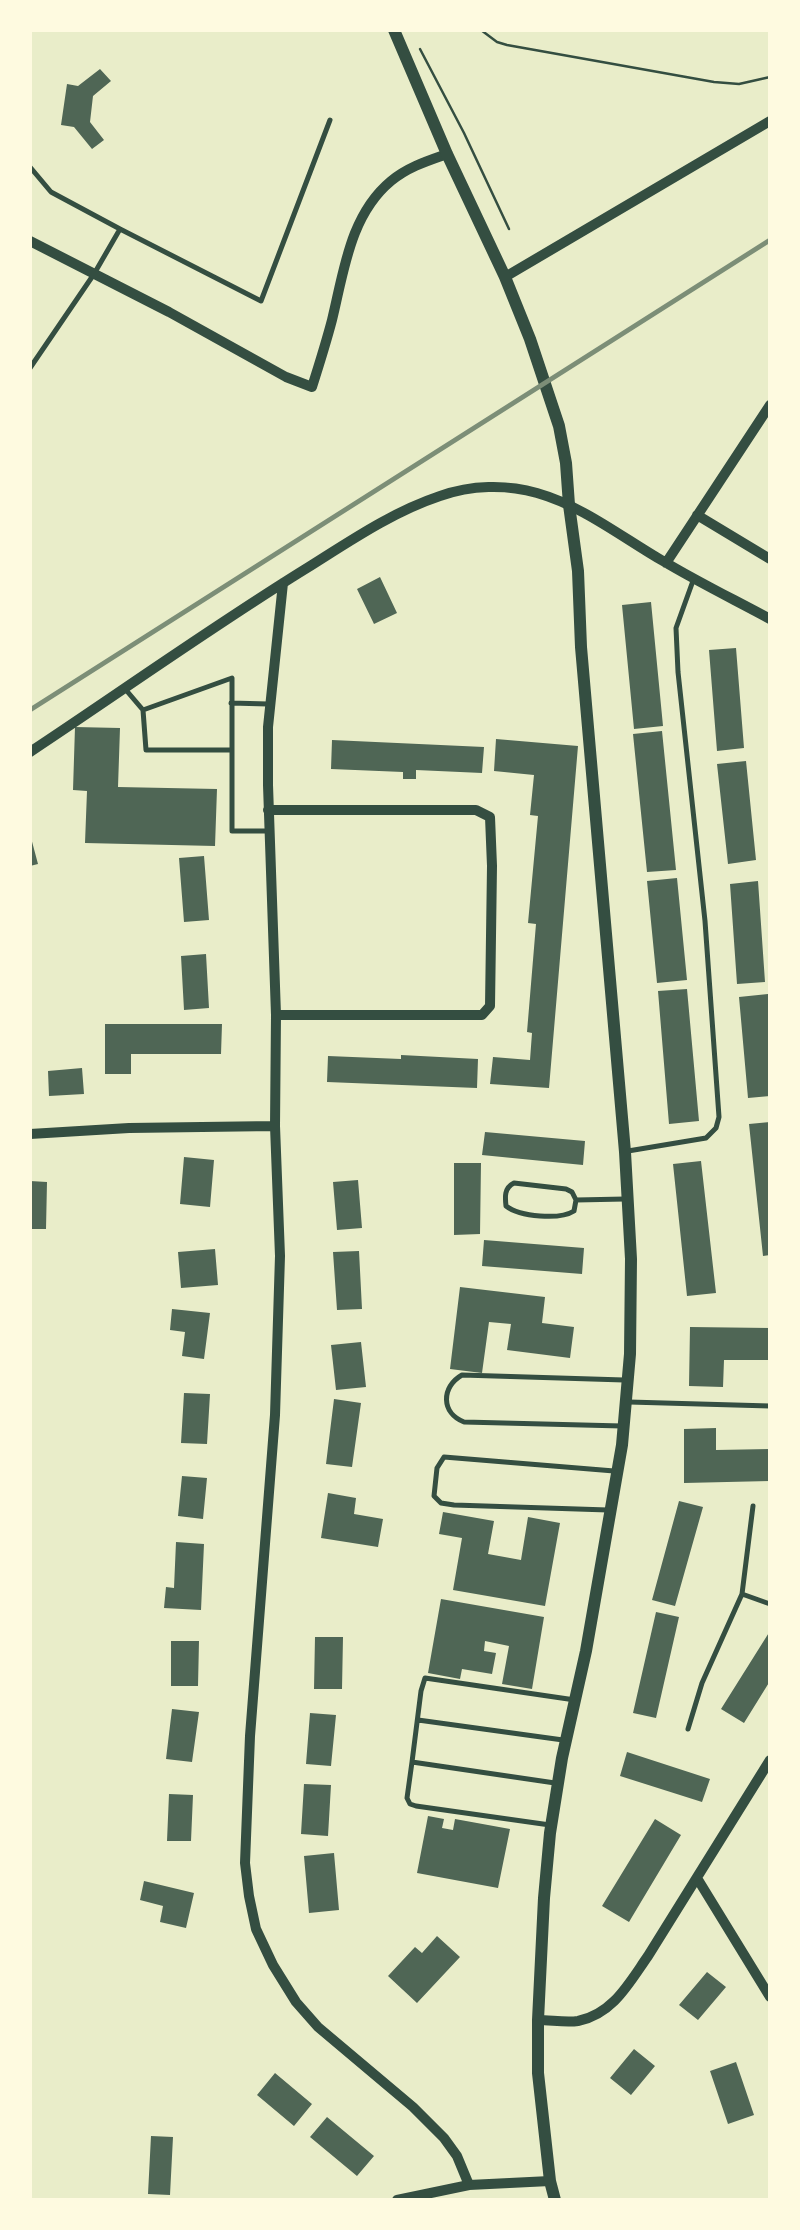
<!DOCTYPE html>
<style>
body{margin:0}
#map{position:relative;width:800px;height:2230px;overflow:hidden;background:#e9edc9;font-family:"Source Sans 3",sans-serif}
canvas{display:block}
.frame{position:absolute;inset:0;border:32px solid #fefae0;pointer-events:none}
</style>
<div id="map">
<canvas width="800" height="2230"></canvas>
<div class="frame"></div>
</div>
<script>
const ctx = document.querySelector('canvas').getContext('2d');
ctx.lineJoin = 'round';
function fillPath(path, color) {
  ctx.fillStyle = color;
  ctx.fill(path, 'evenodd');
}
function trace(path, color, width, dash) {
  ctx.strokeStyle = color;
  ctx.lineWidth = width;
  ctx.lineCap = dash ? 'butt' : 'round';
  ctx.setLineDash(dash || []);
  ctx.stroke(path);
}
fillPath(new Path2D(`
 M100,69l11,12 -18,15 -3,26 14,18 -12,9 -18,-22 -13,-2 6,-41 11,2z
 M380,577l17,36 -23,11 -17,-35z
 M651,602l12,124 -29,3 -12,-124z
 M736,648l8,100 -27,3 -8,-101z
 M75,727l45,1 -2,59 99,2 -2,57 -130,-3 2,-52 -14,-1z
 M662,731l14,139 -29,2 -14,-138z
 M496,739l82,7 -29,342 -59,-4 3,-27 37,3 2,-27 -5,-1 9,-108 -8,-1 10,-107 -8,-1 4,-40 -40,-4z
 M332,740l152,7 -2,26 -66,-3v9h-13v-7l-72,-3z
 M746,761l10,99 -28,4 -11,-100z
 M30,834l8,30 -8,2z
 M204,856l5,64 -25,2 -5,-64z
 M677,878l10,102 -30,3 -10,-102z
 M758,881l7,101 -28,2 -7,-100z
 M206,954l3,54 -25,2 -3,-54z
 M687,989l12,132 -30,3 -11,-133z
 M768,994l2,102 -22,2 -9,-101z
 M105,1024h117l-1,30h-90v20h-26z
 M401,1055l77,4 -1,29 -150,-6 1,-26 73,3z
 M82,1068l2,26 -35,2 -1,-25z
 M770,1122v133l-7,1 -14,-132z
 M485,1132l100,9 -2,24 -101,-10z
 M184,1157l30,3 -4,47 -30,-3z
 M701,1161l15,132 -29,3 -14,-132z
 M454,1163h27l-1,71 -26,1z
 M358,1180l4,48 -25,2 -4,-48z
 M30,1181l17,1 -1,47h-16z
 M484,1240l100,8 -2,26 -100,-8z
 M215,1249l3,36 -37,3 -3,-36z
 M359,1251l3,58 -25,1 -4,-58z
 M460,1287l85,10 -3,26 32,4 -4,31 -63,-8 4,-26 -22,-2 -7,51 -32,-4z
 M172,1309l38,4 -6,46 -22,-3 3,-24 -15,-2z
 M690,1327l80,1v32h-46l-1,27 -34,-1z
 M361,1342l5,45 -30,3 -5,-45z
 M184,1393l26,1 -3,50 -26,-1z
 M334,1399l27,4 -9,64 -26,-3z
 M716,1428v22l54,-1v32l-86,2v-54z
 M182,1476l25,2 -4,41 -25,-3z
 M328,1493l28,5 -2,16 29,5 -5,28 -57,-9z
 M679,1501l24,6 -28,99 -23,-6z
 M443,1512l51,9 -6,33 33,6 7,-43 32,6 -15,83 -92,-16 9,-52 -23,-4z
 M176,1542l28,2 -3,66 -37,-2 2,-21 8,1z
 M441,1599l103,18 -12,72 -30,-5 7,-38 -24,-5 -1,10 12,2 -4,21 -30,-5 -2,10 -32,-6z
 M656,1612l23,5 -23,101 -23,-5z
 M770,1631v50l-26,42 -23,-14z
 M315,1637h28l-1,52h-28z
 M171,1641h28l-1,45h-27z
 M172,1709l27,3 -7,50 -26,-3z
 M310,1713l26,2 -5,51 -25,-2z
 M627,1752l83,27 -8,23 -82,-26z
 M304,1784l27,1 -3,51 -27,-2z
 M169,1794l24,1 -2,46h-24z
 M428,1816l16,3 -2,9 11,2 2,-11 55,10 -12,59 -81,-15z
 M655,1819l26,16 -52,87 -27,-16z
 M334,1853l5,57 -30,3 -5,-57z
 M144,1881l50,12 -8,35 -26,-6 3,-16 -23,-6z
 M437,1936l23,21 -43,46 -29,-27 27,-29 7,6z
 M707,1972l19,15 -28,33 -19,-15z
 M634,2049l21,17 -24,29 -21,-17z
 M736,2062l18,53 -26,9 -18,-53z
 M275,2073l37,31 -18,22 -37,-31z
 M327,2117l47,39 -17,20 -47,-39z
 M151,2136l22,1 -3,58 -22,-1z`), '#4f6655');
trace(new Path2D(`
 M481,30l16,12 10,3 207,37 25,2 31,-7
 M420,49l44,84 45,96`), '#344e41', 2.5);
trace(new Path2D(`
 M30,167l21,25 69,37 -26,45 -64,94
 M120,229l141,72 69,-181
 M126,690l17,20 3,40h85
 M231,703l37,1
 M143,710l89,-32v153h37
 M628,1151l78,-13 10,-10 3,-11 -14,-196 -27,-249 -2,-44 18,-50
 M576,1200l-2,11c-14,9 -54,6 -68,-5 -1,-9 -2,-18 8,-23l52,6 6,3 4,8 49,-1
 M629,1402l141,4
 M622,1426l-158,-4c-23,-9 -23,-35 -2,-47l162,5
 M753,1506l-11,88 28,10
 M608,1510l-154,-5 -13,-2 -7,-7 3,-28 7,-11 170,14
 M418,1720l145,20
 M688,1729l14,-46 40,-89
 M412,1762l9,-71 4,-13 150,22
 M550,1825l-134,-19 -6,-2 -3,-6 5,-36 143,21`), '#344e41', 5);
trace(new Path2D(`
 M30,241l139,71 117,65 26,10c7,-22 14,-44 20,-67 12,-49 18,-105 59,-139 17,-14 36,-20 56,-27
 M505,277l265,-156
 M697,515l73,44
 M666,563l104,-158
 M283,583l-15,144v58l8,230 -1,111 5,130 -5,159 -25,321 -5,127 4,33 7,33 17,36 23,37 22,25 95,80 31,31 13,18 12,29
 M30,752c92,-61 183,-126 277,-184 43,-27 85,-56 133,-72 31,-11 66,-12 97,-3 46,13 86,45 126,68 35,21 72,39 107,58
 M268,810h208l14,7 2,49 -2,140 -8,9h-206
 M30,1134l99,-6 146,-2
 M697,1878l73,119
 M538,2020c13,0 28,3 40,1 35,-7 51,-38 70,-65l122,-196
 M397,2200l72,-15 81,-4`), '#344e41', 10);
trace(new Path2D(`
 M394,30l53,124 58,123 25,62 29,87 7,37 3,42 9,66 3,76 44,505 6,107 -1,95 -8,91 -36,206 -24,107 -12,75 -6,65 -6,122v53l12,108 5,19`), '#344e41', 12);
trace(new Path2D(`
 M30,710l740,-470`), '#7c8e77', 5);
</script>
